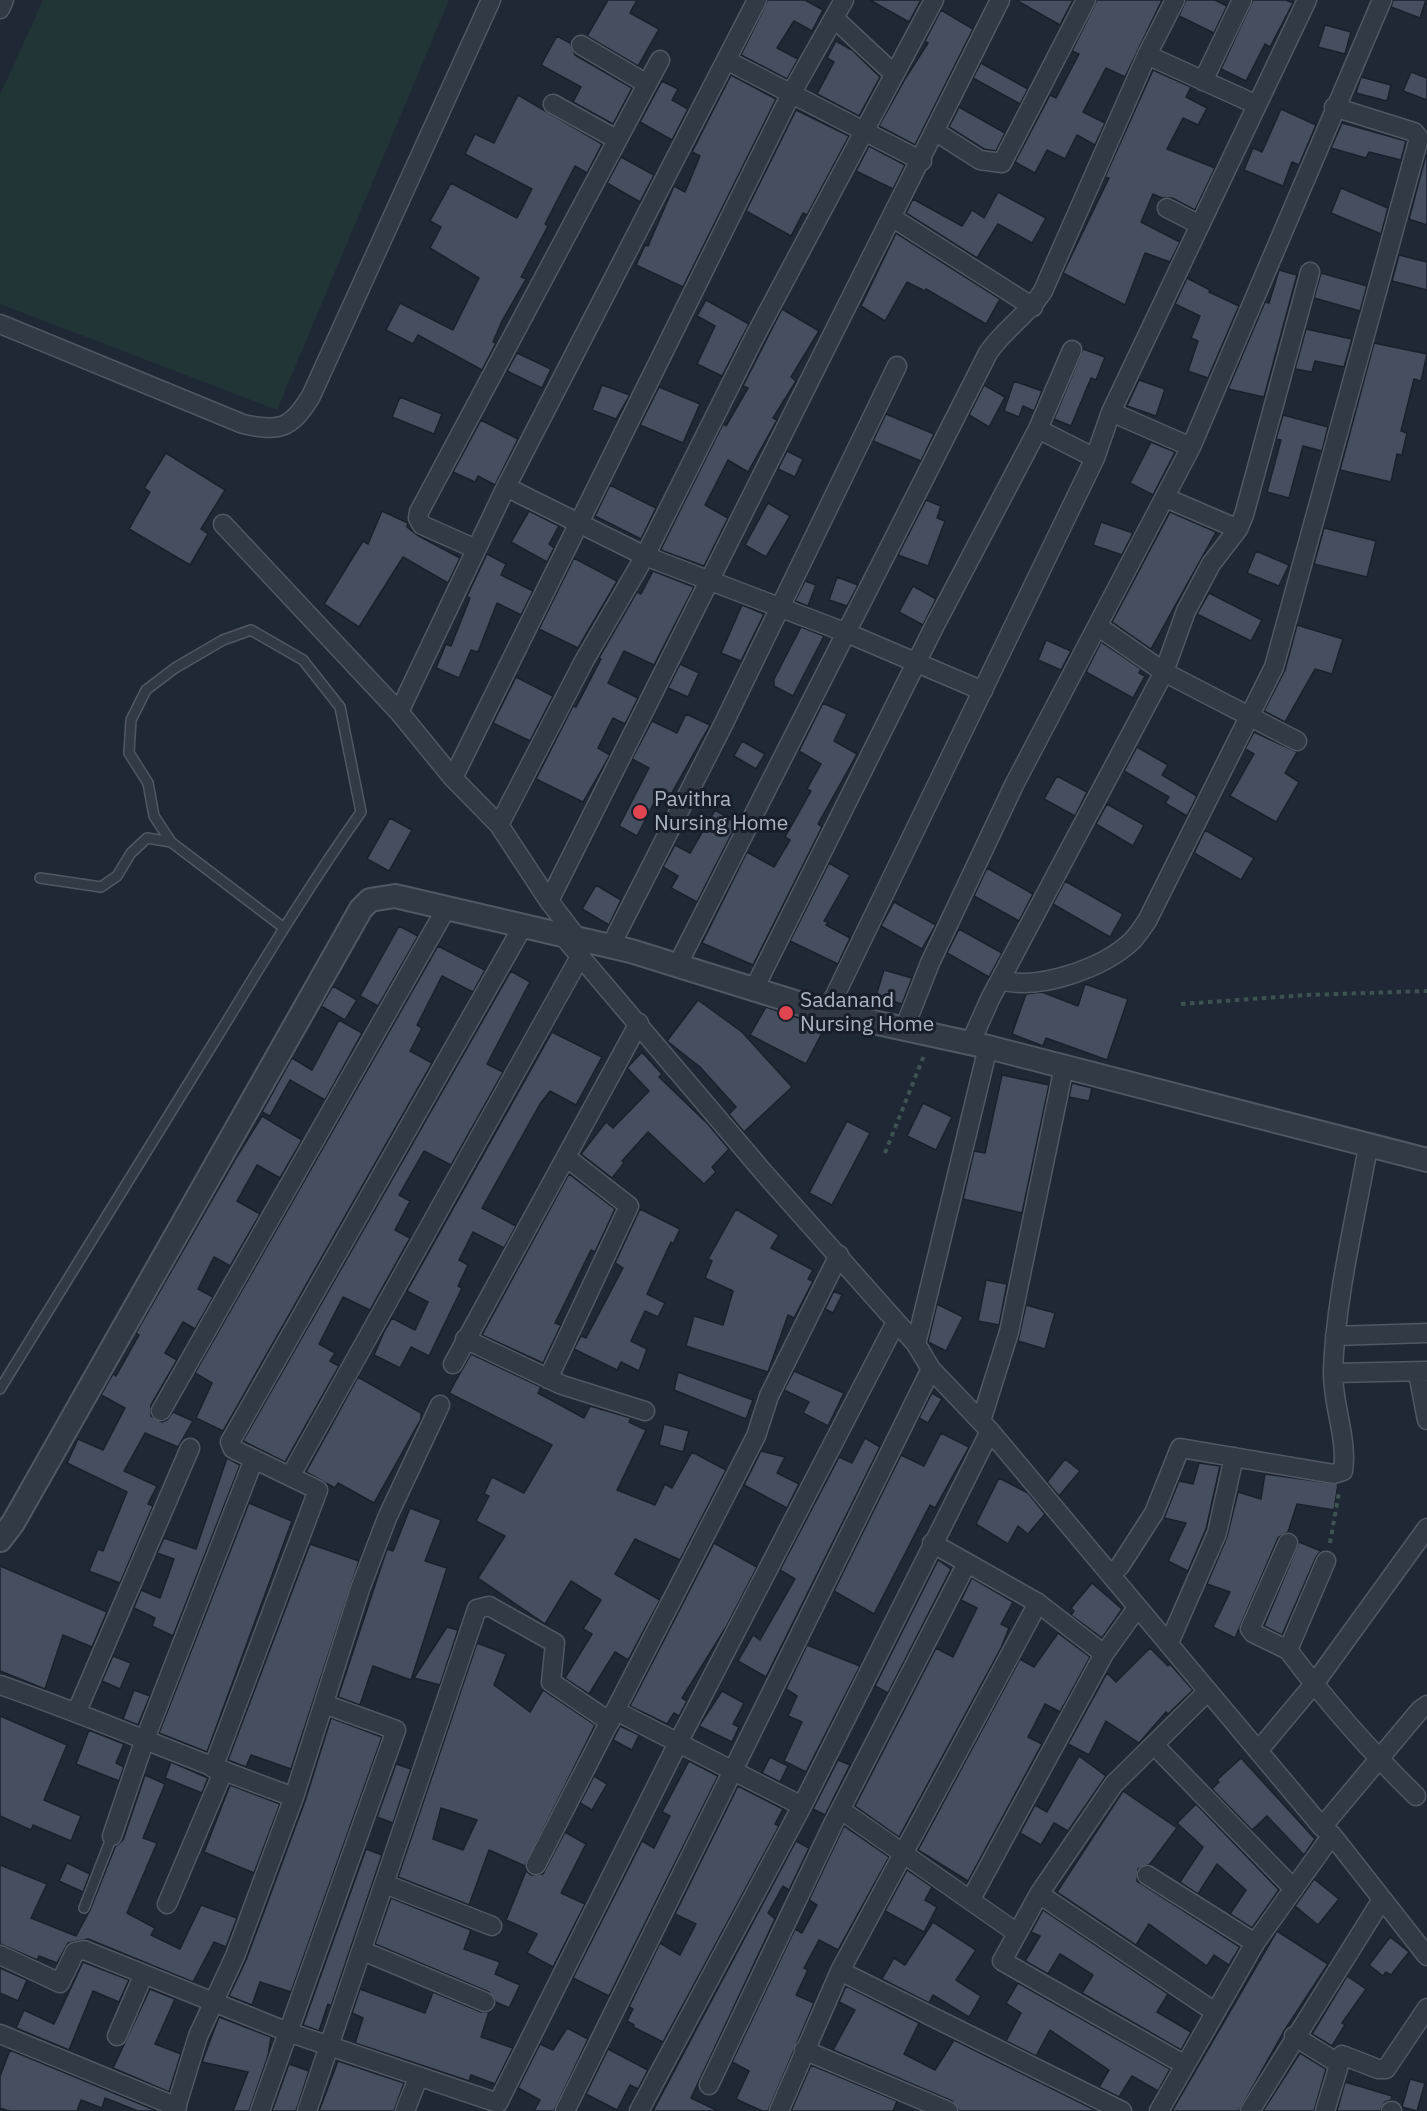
<!DOCTYPE html>
<style>
body{margin:0}
canvas{display:block;background:#1f2835}
</style>
<canvas width="1427" height="2111"></canvas>
<script>
const ctx = document.querySelector('canvas').getContext('2d');
ctx.lineJoin = 'round';
function fillPath(path, color) {
  ctx.fillStyle = color;
  ctx.fill(path, 'evenodd');
}
function trace(path, color, width, dash) {
  ctx.strokeStyle = color;
  ctx.lineWidth = width;
  ctx.lineCap = dash ? 'butt' : 'round';
  ctx.setLineDash(dash || []);
  ctx.stroke(path);
}
function label(font, color, halo, rows, align = 'center') {
  ctx.font = font + ' "IBM Plex Sans",sans-serif';
  ctx.lineWidth = 6;
  ctx.setLineDash([]);
  ctx.textBaseline = 'middle';
  ctx.strokeStyle = halo;
  ctx.fillStyle = color;
  for (const [text, x, y, turn = 0] of rows) {
    ctx.save();
    ctx.translate(x, y);
    ctx.rotate((+turn || 0) * Math.PI / 180);
    ctx.textAlign = isNaN(turn) ? turn : align;
    if (halo) ctx.strokeText(text, 0, 0);
    ctx.fillText(text, 0, 0);
    ctx.restore();
  }
}
fillPath(new Path2D(`
 M43,0h406l-172,410 -277,-106v-209z`), '#213436');
const building = new Path2D(`
 M608,0h29l-7,13 29,16 -21,37 -51,-30z
 M768,0h37l18,10 -11,21 -18,-10 -17,27 21,11 -11,20 -46,-24z
 M870,0h51l-12,22z
 M1016,0h57l-13,25z
 M1097,0h65l-37,77 -19,-9 -23,44 22,11 -10,22 -18,-10 -12,24 -18,-9 -12,23 -20,-11 35,-67 6,3 23,-44 -7,-3z
 M1186,0h29l12,6 -13,27 -35,-17z
 M1253,0h33l7,3 -23,44 -5,-3 -19,37 -25,-12z
 M1393,0h33l-6,18 -29,-11z
 M941,10l32,19 -58,116 -36,-19 26,-47 23,-36 -3,-2z
 M1325,25l26,7 -6,22 -27,-7z
 M557,36l13,7 5,12 57,33 -19,36 -40,-22 8,-15 -40,-22z
 M836,41l16,9 28,27 -21,39 -42,-22 17,-32 -7,-4z
 M981,63l47,26 -8,15 -47,-26z
 M1153,70l38,17 -5,10 21,11 -9,17 -15,-7 -16,31 48,19 -20,42 -23,-12h-10l-9,-4 -12,28 39,20 -10,20 -25,-9 -20,52 -62,-32 46,-95 -4,-1z
 M1411,72l16,6v22l-24,-9z
 M731,75l45,24 -93,188 -47,-22 9,-20 3,1 26,-60 11,6 15,-36 -8,-4z
 M1361,77l30,8 -4,16 -31,-8z
 M662,81l16,8 -6,11 16,9 -16,31 -32,-18z
 M518,95l84,49 -15,29 -12,-7 -30,58 3,2 -27,51 5,2 -24,42 -9,21 3,1 -14,27 -64,-35 -5,9 -27,-14 14,-27 53,27 26,-52 -49,-30 11,-21 -11,-6 21,-38 66,35 15,-29 -67,-35 10,-20 19,9z
 M959,107l46,26 -9,18 -12,-2 -35,-22z
 M1281,109l35,16 -17,40 -7,-3 -9,24 -39,-16 9,-22 9,4z
 M796,110l53,26 -42,79 -4,-2 -12,23 -45,-25z
 M1342,123l64,18 -5,19 -32,-8 -3,6 -35,-10z
 M869,146l36,19 -12,24 -37,-18z
 M1426,155l1,1v69l-18,-6z
 M621,157l33,18 -14,27 -33,-19z
 M1341,188l47,20 -7,26 -50,-21z
 M998,192l48,26 -14,25 -34,-19 -21,34 -71,-45 7,-14 49,27 10,-16 12,8z
 M896,233l104,66 -14,25 -60,-35 -1,2 -18,-9 -22,39 -24,-15z
 M1399,255l28,7v28l-35,-9z
 M1279,270l18,5 -33,122 -36,-8 37,-87 4,1z
 M1321,273l46,13 -7,25 -46,-13z
 M1187,278l23,12 -1,2 30,14 -31,72 -20,-7 10,-30 -7,-3 9,-22 -25,-12z
 M706,300l43,24 -27,52 -25,-12 18,-38 -18,-10z
 M782,309l37,22 -28,46 5,4 -23,37 4,2 -29,52 -20,-12 -23,45 23,13 -24,48 -41,-15 -2,-2 62,-125 3,2 22,-38 -5,-2z
 M1306,329l46,10 -8,28 -29,-6 -3,11 -17,-3z
 M1374,343l53,11 -6,27 -7,-2 -13,52 6,2 -5,22 -5,-1 -6,28 -51,-12z
 M1083,349l22,8 -9,23 -5,-2 -20,48 -17,-7z
 M517,353l34,16 -9,19 -35,-17z
 M1139,380l26,9 -9,27 -29,-10z
 M1014,381l28,10 -8,20 -11,-5 -4,11 -15,-6z
 M602,385l28,10 -14,24 -24,-9z
 M984,385l21,12 -16,30 -20,-12z
 M659,387l41,17 -17,39 -43,-18z
 M400,397l42,17 -8,20 -42,-17z
 M886,414l48,20 -13,27 -48,-20z
 M1283,415l45,12 -6,24 -19,-5 -14,52 -22,-6 14,-52 -5,-1z
 M481,420l37,19 -23,46 -17,-9 -3,6 -22,-10z
 M1151,442l24,10 -22,43 -23,-12z
 M787,451l16,8 -8,18 -17,-8z
 M166,453l59,37 -24,39 7,5 -18,31 -61,-36 21,-37 -6,-4z
 M610,485l46,23 -15,31 -46,-23z
 M926,500l15,6 -4,12 8,3 -17,45 -30,-11z
 M768,503l22,13 -24,41 -21,-12z
 M382,511l26,12 -1,4 10,8 43,23 -12,25 -45,-26 -44,70 -35,-23 39,-63 5,3z
 M529,511l30,15 -10,18 5,4 -7,14 -36,-20z
 M1170,512l46,20 -65,117 -39,-27z
 M1101,522l32,11 -11,22 -29,-10z
 M1324,528l52,13 -9,36 -53,-13z
 M1256,551l33,14 -10,21 -32,-13z
 M487,554l19,10 -5,11 32,16 -12,24 -24,-12 -19,49 -7,-2 -12,28 -23,-10 10,-24 5,2 19,-48 -3,-2z
 M574,558l43,23 -39,67 -39,-19z
 M653,571l41,16 -40,78 -30,-14 -16,32 30,15 -13,26 -12,-6 -15,30 12,7 -27,47 -47,-23 37,-73 3,1 25,-48 -2,-1 38,-66 4,2z
 M837,577l21,8 -11,21 -18,-6z
 M805,581l11,4 -8,21 -13,-5z
 M913,586l23,13 -13,26 -24,-13z
 M1209,593l53,27 -11,21 -54,-27z
 M742,605l22,9 -23,47 -20,-8z
 M1297,625l46,14 -11,35 -17,-5 -30,53 -21,-11 21,-41z
 M801,627l23,9 -31,60 -19,-10v-7z
 M1046,640l25,11 -10,19 -23,-10z
 M1101,642l40,27 -2,4 6,3 -12,22 -47,-26z
 M680,664l19,9 -11,24 -20,-9z
 M516,677l37,19 -23,45 -37,-18z
 M823,703l24,11 -13,27 23,13 -39,70 4,3 -69,138 -51,-22 45,-91 27,15 16,-27 -5,-3 26,-46 -4,-2 14,-25 -22,-13z
 M686,714l24,11 -40,71 -10,-5 -23,45 -18,-10 30,-58 -17,-9 20,-38 25,12z
 M1254,732l43,20 -12,21 14,9 -23,40 -46,-26 24,-42 -9,-5z
 M742,741l23,13 -9,15 -22,-13z
 M1137,747l31,18 -6,10 35,21 -10,20 -22,-13 4,-6 -45,-26z
 M1057,776l30,16 -12,24 -31,-17z
 M1107,804l37,21 -11,21 -37,-22z
 M715,810l22,13 -40,79 -26,-14 7,-12 -15,-9 12,-22 15,8z
 M390,818l22,12 -23,41 -22,-12z
 M1205,830l49,28 -13,22 -47,-27z
 M829,863l21,12 -26,46 4,1 -2,3 24,13 -12,26 -48,-23z
 M987,868l46,26 -14,27 -45,-25z
 M1065,881l58,33 -13,23 -57,-33z
 M596,885l25,15 -12,25 -27,-16z
 M894,902l42,23 -14,24 -41,-23z
 M399,926l19,10 -40,70 -18,-10z
 M959,929l43,24 -13,24 -42,-24z
 M438,946l47,24 -12,22 -31,-16 -25,49 5,3 -12,23 22,12 -209,368 -27,-13 16,-35 -17,-10z
 M884,970l28,8 -10,26 -26,-8z
 M511,971l19,11 -43,82 16,8 -52,93 -27,-14 -25,44 11,6 -15,29 15,8 -40,72 -27,-13 -24,47 16,9 -5,8 9,5 -54,96 -42,-21z
 M1085,984l43,15 -21,61 -61,-22 -3,8 -31,-12 14,-40 16,-2 36,14z
 M333,986l24,14 -12,20 -24,-14z
 M698,1000l44,32 50,55 -48,45 -15,-18 7,-7 -36,-40 -33,-26z
 M766,1007l59,20 -19,37 -56,-29z
 M339,1020l23,13 -37,67 -35,-20 -20,36 -8,-4 30,-54 20,12z
 M552,1032l50,25 -26,48 -26,-14 -10,13 -58,104 34,18 -12,22 -31,-16 -14,28 9,5 -10,21 4,2 -33,68 -18,-9 -11,21 -26,-13 10,-23 8,-14 23,12 13,-28 -21,-11z
 M642,1052l20,22 -3,3 48,46 22,26 -17,18 4,5 -12,12 -56,-52 -26,29 2,2 -12,15 -31,-24 25,-32 7,6 36,-37 -22,-23z
 M1002,1075l47,10 -27,128 -59,-14 11,-48 11,2z
 M1072,1083l20,5 -3,13 -20,-4z
 M923,1103l29,14 -16,33 -29,-14z
 M262,1116l40,24 -22,38 -23,-13 -20,36 23,13 -30,52 -16,-9 -16,32 15,8 -18,32 -12,-7 -18,31 12,7 -26,45v11l11,6 5,-2 6,-8 20,9 -15,26 -33,-14 -21,38 33,15 -9,18 5,2 -33,77 -31,-12 9,-22 5,2 24,-59 -60,-29 11,-24 25,11 22,-42 -24,-13 12,-21 3,2 23,-41 -3,-2 100,-175z
 M847,1121l23,12 -38,72 -23,-12z
 M569,1174l46,35 -20,43 -4,-2 -36,73 6,2 -18,38 -61,-28z
 M640,1209l40,20 -7,15 -2,-2 -24,52 18,9 -7,14 -13,-6 -14,30 16,8 -8,22 -18,-9 -4,8 -43,-21 7,-13 5,2 37,-70 -8,-5z
 M736,1209l43,26 -8,13 42,22 -5,9 5,2 -19,37 -6,-3 -20,57 -82,-26 8,-30 29,9 10,-34 -28,-13 7,-17 -4,-2z
 M986,1280l21,4 -8,41 -21,-4z
 M834,1291l8,4 -9,18 -8,-4z
 M937,1304l26,13 -17,34 -18,-9z
 M1026,1305l29,8 -10,36 -27,-8z
 M471,1354l70,33 -3,6 46,25 6,-12 41,12 -2,4 17,8 -29,60 38,15 10,-21 7,4 20,-36 34,18 -46,90 -45,-21 -20,35 45,26 -32,60 -13,-8 -26,42 -24,-16 27,-44 -9,-5 18,-29 -30,-19 -26,43 -67,-46 27,-42 -29,-15 13,-25 -5,-2 8,-17 32,16 28,-48 -103,-52z
 M794,1371l50,22 -16,33 -25,-13 6,-11 -25,-12z
 M678,1372l75,28 -7,19 -72,-29z
 M358,1377l63,36v6l-47,84 -36,-20 -3,5 -29,-16z
 M932,1393l10,6 -14,24 -9,-5z
 M664,1424l25,7 -6,21 -24,-7z
 M941,1433l28,14 -34,61 -5,-3 -56,109 -40,-23 67,-136 23,11z
 M865,1438l15,9 -114,230 -28,-16 15,-26 7,5 35,-61 -15,-9 59,-113 13,6z
 M761,1451l24,6 -8,16 22,11 -12,24 -43,-23z
 M227,1458l13,7 -67,171 -21,-10 3,-8 -21,-10 7,-18 19,8 14,-39 -17,-6 7,-15 32,11z
 M1065,1459l15,12 -21,25 -12,-14z
 M1199,1463l21,3 -14,63 -18,42 -20,-10 18,-38 -22,-5 15,-37 14,3z
 M1265,1474l73,10 -4,26 -37,-6 -9,28 -10,6 -43,100 -22,-11 17,-35 -23,-8 20,-47 11,-45 23,7z
 M999,1478l29,15 17,21 -17,20 -10,-8 -10,18 -32,-20z
 M249,1503l43,18 -85,231 -48,-19z
 M410,1508l31,12 -16,41 22,7 -36,112 -38,-14 -13,39 -22,-8 49,-148 6,2z
 M1299,1542l22,9 -5,6 -34,78 -18,-9z
 M714,1543l43,24 -31,60 -44,71 5,3 -8,15 -5,-3 -7,11 -37,-18z
 M310,1544l49,17 -68,208 -40,-14 -5,12 -18,-7z
 M938,1560l13,9 -63,124 -13,-7z
 M0,1566l107,46 -15,35 -29,-12 -18,54 -45,-18z
 M972,1578l41,24 -12,22 8,4 -8,20 -102,189 -44,-31 81,-158 17,9 24,-49 -16,-8z
 M1092,1583l30,26 -20,29 -31,-23 3,-4 -3,-3z
 M447,1627l11,3 -18,55 -26,-7z
 M1058,1633l32,24 -30,55 -15,-8 -17,33 14,7 -74,137 -50,-31 102,-191 14,8z
 M477,1643l29,11 -12,31 36,27 13,-22 52,35 -70,141 -36,-16 -20,55 -71,-28zM441,1808l36,12 -14,30 -30,-11z
 M807,1645l53,21 -54,106 -22,-11 18,-39 -14,-6 9,-20 -11,-7z
 M1150,1648l18,18 2,-2 23,26 -25,24 -2,-2 -27,31 -33,-22 -17,34 -21,-11 39,-71 9,9z
 M113,1656l18,7 -11,26 -18,-8z
 M134,1690l16,6 -12,29 -15,-6z
 M722,1691l22,12 -11,21 6,3 -7,15 -33,-16z
 M0,1716l67,29 -23,55 37,16 -10,25 -38,-16 -2,5 -31,-14z
 M331,1718l51,19 -91,255 -31,-10 -8,23 -23,-9 17,-36 59,-159z
 M620,1726l19,9 -7,15 -19,-10z
 M89,1730l35,14 -8,19 8,4 -5,14 -43,-17z
 M1079,1756l27,20 -38,55 -14,-8 -13,22 -21,-12 15,-28 12,7z
 M770,1757l18,9 -8,16 -18,-9z
 M1241,1758l74,81 -11,16 -37,-39 -15,14 -40,-41 7,-7 -2,-2z
 M838,1760l12,5 -25,50 -12,-6z
 M689,1761l29,15 -109,220 -36,-18 69,-137 12,7 16,-32 -8,-4z
 M171,1762l37,16 -6,15 -37,-15z
 M396,1764l15,5 -18,54 -16,-6z
 M145,1775l20,9 -22,54 14,5 -30,70 28,15 -4,7 29,14 21,-44 36,13 -11,29 -12,-5 -21,40 -105,-43 -20,4 -11,20 -18,-7 -2,4 -37,-16v-79l47,19 -16,34 45,18 14,-26 25,-63 8,-7z
 M594,1776l13,8 -15,26 -12,-7z
 M230,1785l50,19 -26,69 -50,-21z
 M738,1786l45,23 -8,15 4,2 -116,216 -30,-15 1,-2 -7,-4 6,-12 -4,-2 31,-64 20,12 16,-31 -21,-10z
 M1123,1791l54,37 -27,36 -12,5 -1,12 103,66 -11,18 -15,-10 -7,11 -58,-42 -13,21 -79,-53z
 M1196,1804l83,86 -27,38 -22,-14 16,-24 -29,-26 -19,30 -18,-12 23,-35 -26,-24z
 M844,1826l45,31 -51,93 -19,-10 -15,28 4,2 -12,25 18,8 -46,108h-6l-26,-12 13,-28 -17,-9 63,-133 7,4 15,-28 -8,-5z
 M565,1832l21,12 -25,49 24,11 -32,63 -26,-14 10,-19 -31,-14 20,-49 5,4 12,-1z
 M796,1841l13,7 -20,42 -6,-4 -15,27 7,6 -84,179 27,13h-65z
 M366,1849l16,6 -51,151 -3,-2 -9,27 -16,-6z
 M67,1863l23,11 -7,18 -24,-11z
 M907,1870l25,17 -7,13 12,7 -13,25 -39,-21z
 M1314,1879l25,20 -21,26 -23,-19z
 M391,1898l80,32 -7,19 36,13 -5,12 25,11 -11,23 -13,-6 -7,-10 -114,-48z
 M1043,1910l125,84 -11,18 34,20 -10,18 -99,-57 11,-18 -33,-21 -12,20 -23,-13 15,-25 -9,-4z
 M933,1922l43,28 -20,30 25,16 -12,21 -36,-22 -4,8 -47,-24 12,-21 11,7z
 M1277,1931l51,33 -44,67 -45,80h-67z
 M1390,1937l19,15 -18,23 -5,-3 -3,4 -14,-11z
 M83,1962l46,18 -10,22 -26,-11 -24,59 -53,-22 8,-18 30,14z
 M0,1968l27,12 -9,21 -18,-8z
 M1347,1976l19,13 -24,34 3,2 -13,21 -20,-12z
 M1018,1983l152,86 -12,22 -26,-15 -13,21 -20,-10 10,-17 -59,-40 -14,26 -30,-15 15,-28 -15,-10z
 M846,1986l73,37 -15,31 31,16 19,-30 143,71h-138l-7,-10 -119,-51 22,-40 -16,-8z
 M150,1989l25,10 -20,45 26,10 -12,38 -56,-24z
 M360,1989l65,24 8,-21 48,20h8l-8,25 32,11 -18,36 -24,-9 -2,6 -114,-38 8,-25 -11,-5z
 M219,2017l52,20 -3,19 -19,55h-16l15,-39 -46,-10z
 M567,2028l21,11 -34,72h-20l6,-11 -22,-12 22,-44 13,6z
 M608,2049l40,21 -10,19 -8,-4 -13,25 -31,-16z
 M10,2050l147,61h-19l-33,-13 -3,10 -21,-8 -4,11h-68l-9,-3v-32z
 M1300,2053l26,16 -12,42h-51z
 M338,2061l66,22 -10,28h-75z
 M289,2064l20,7 -13,40h-24z
 M811,2065l86,36 -4,10h-102z
 M1410,2079l15,4 -8,28 -15,-4z
 M1345,2082l47,14 -1,4 -6,2 -5,9h-43z`);
fillPath(building, '#454f5f');
trace(building, '#1a212c', 1.5);
const service = new Path2D(`
 M40,878l61,9 16,-11 14,-23 16,-15 24,4
 M0,1389c73,-118 146,-237 219,-355 46,-75 91,-150 142,-222l-21,-105 -37,-47 -52,-30 -28,10 -48,28 -29,22 -15,30 -2,33 19,30 6,33 17,26 113,86
 M84,1908l28,-72`);
const minor = new Path2D(`
 M0,9l4,-9
 M834,18l60,56
 M581,45l66,39
 M1147,55l110,50
 M726,60l196,101
 M1203,81l39,-81
 M553,104l63,35
 M936,132l44,28 22,3 84,-163
 M1167,208l33,17
 M893,218l140,89
 M0,324l243,100c37,8 48,5 68,-28l180,-396
 M1111,412l80,35
 M1038,429l57,29
 M506,487l139,69 202,77 136,58
 M1166,498l72,31
 M223,524l176,188 54,66 46,47 50,76 29,38
 M476,549l-54,-24 -4,-7 1,-6 241,-452
 M1099,627l65,45 133,69
 M399,712l107,-225 251,-487
 M453,778l338,-684 53,-94
 M499,825l85,-164 61,-105 109,-218 180,-338
 M549,901l451,-901
 M562,935l203,239 151,170 15,25 59,62 332,396 10,8 95,121
 M610,947l113,-222 174,-359
 M678,964l310,-611c16,-24 40,-38 55,-62l104,-236 28,-55
 M1000,980c39,11 104,-12 133,-40 5,-6 10,-13 14,-19l127,-254 145,-529 -5,-6 -80,-25
 M754,989l181,-364 103,-196 34,-79
 M827,1012l268,-554 16,-46 196,-412
 M904,1029l26,-66 84,-178 177,-338 191,-447
 M970,1044l20,-45 174,-327 22,-61 25,-47 27,-35 6,-14 66,-243
 M1335,1336l92,-3
 M465,1339l97,46 83,26
 M916,1344l72,-297
 M453,1364l186,-341
 M1333,1373l94,-2
 M1418,1373l9,47
 M548,1379l81,-173 -63,-49
 M161,1411l286,-504
 M981,1421l28,-89 55,-265
 M291,1475l290,-520
 M932,1543l106,60 66,51
 M1288,1543l-38,86 3,4 35,17 38,-89
 M1111,1574l9,-8 34,-53 26,-65 154,26 9,-3c5,-33 -11,-67 -10,-101 3,-74 22,-150 35,-223
 M1169,1643l48,-110 17,-76
 M1288,1650c39,52 82,101 128,146
 M0,1685c99,34 195,77 294,112
 M77,1711l113,-263
 M616,1711l186,95
 M1154,1745l140,144
 M1258,1751l56,-67 113,-156
 M213,1768l105,-278 -85,-41 -3,-7 293,-516
 M841,1810l176,123
 M1322,1827l98,-117 7,-5
 M112,1836l33,-97 109,-280
 M536,1865l220,-429 13,-40 70,-141
 M1147,1875l108,68
 M385,1884l107,42
 M1039,1894l176,118
 M971,1899l133,-245 33,-46
 M167,1904l56,-132
 M363,1951l122,51
 M0,1955l60,28 15,-31 9,-2 204,82 210,71 180,-360 218,-421
 M840,1971l282,140
 M0,2034l177,73
 M117,2036l26,-60
 M1294,2036l45,28
 M804,2050l144,61
 M1185,2065l-183,-104 37,-67 75,-110 94,-93
 M709,2085l125,-263 133,-259
 M175,2111l23,-75 37,-80 59,-159 66,-208 27,-71 53,-113
 M260,2111l136,-381 -72,-26
 M307,2111l170,-502 12,-3 66,37 -4,39 59,40
 M405,2111l13,-33
 M565,2111l366,-742
 M639,2111l163,-305 188,-375
 M779,2111l61,-140 198,-368
 M1159,2111l96,-168 77,-108
 M1250,2111l131,-210
 M1325,2111l17,-56 36,14h8l41,-61
 M1391,2111h1`);
const tertiary = new Path2D(`
 M0,1540l13,-17 348,-614 9,-9 25,-4 236,55 196,61 161,35 439,113`);
trace(service, '#505864', 12);
trace(minor, '#505864', 21);
trace(tertiary, '#505864', 26);
trace(new Path2D(`
 M1181,1004l126,-9 120,-4
 M885,1153l40,-100
 M1330,1543l9,-51`), '#3e5153', 4, [4.5, 4.5]);
trace(service, '#323a45', 9);
trace(minor, '#323a45', 18);
trace(tertiary, '#323a45', 22);
for (const [x, y, r, color] of [
 [640,812,8,"#e0444e"],
 [786,1013,8,"#e0444e"]
]) {
  const dot = new Path2D();
  dot.arc(x, y, r, 0, 2 * Math.PI);
  ctx.fillStyle = color;
  ctx.fill(dot);
  trace(dot, '#181f2a', 2);
}
label('21px', '#acb5c3', '#181f2a', [
 ["Pavithra",654,800],
 ["Nursing Home",654,824],
 ["Sadanand",800,1001],
 ["Nursing Home",800,1025]
], 'left');
</script>
